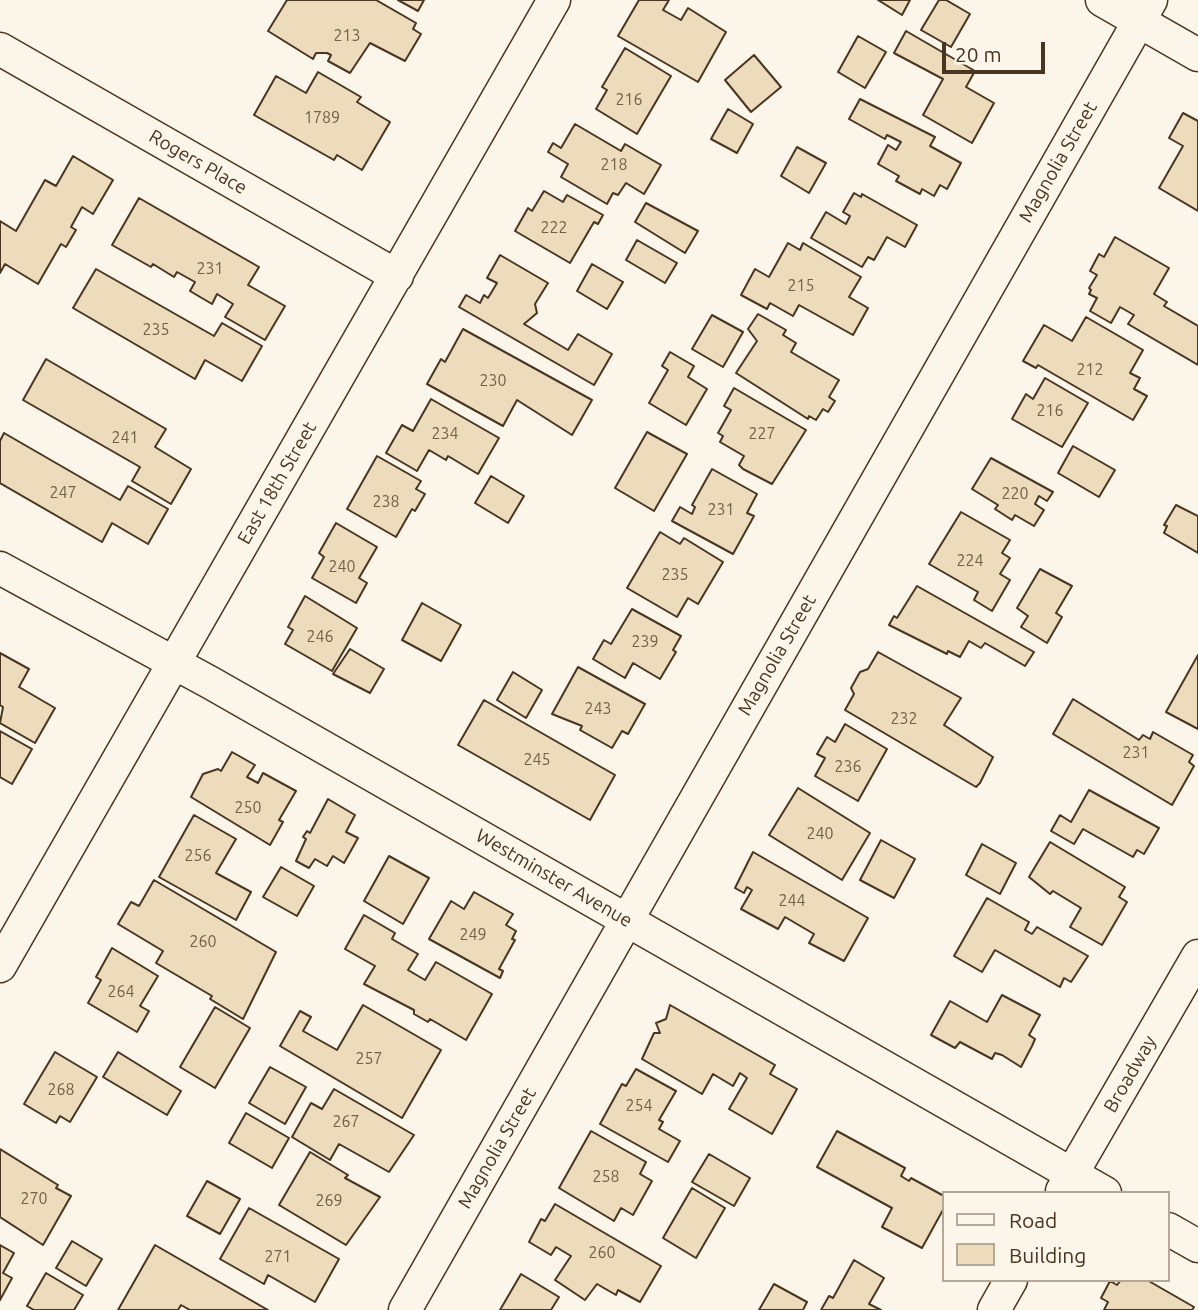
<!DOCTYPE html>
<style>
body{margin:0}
#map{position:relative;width:1198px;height:1310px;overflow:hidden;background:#fbf6e9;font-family:Ubuntu,sans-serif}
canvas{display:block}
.legend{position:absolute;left:942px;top:1191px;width:228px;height:91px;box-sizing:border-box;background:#fbf6e9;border:2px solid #b4a999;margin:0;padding:9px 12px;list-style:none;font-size:21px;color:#4a3520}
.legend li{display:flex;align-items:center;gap:14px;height:35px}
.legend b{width:35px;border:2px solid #b4a999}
.scale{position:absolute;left:942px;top:42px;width:103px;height:32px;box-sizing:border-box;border:4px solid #4a3520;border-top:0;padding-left:9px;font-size:21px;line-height:24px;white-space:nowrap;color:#4a3520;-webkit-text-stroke:5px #fbf6e9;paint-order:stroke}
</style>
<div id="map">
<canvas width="1198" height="1310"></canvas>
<ul class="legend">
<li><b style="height:9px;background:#fbf6e9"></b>Road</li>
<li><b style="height:19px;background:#ecdcbc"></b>Building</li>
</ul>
<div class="scale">20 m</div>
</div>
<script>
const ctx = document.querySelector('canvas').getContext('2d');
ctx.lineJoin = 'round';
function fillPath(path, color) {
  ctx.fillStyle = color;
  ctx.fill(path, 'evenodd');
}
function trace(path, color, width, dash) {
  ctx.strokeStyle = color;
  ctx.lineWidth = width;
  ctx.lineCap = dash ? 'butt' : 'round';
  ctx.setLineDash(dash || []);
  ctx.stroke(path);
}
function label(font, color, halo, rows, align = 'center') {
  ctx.font = font + ' Ubuntu,sans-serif';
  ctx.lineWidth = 5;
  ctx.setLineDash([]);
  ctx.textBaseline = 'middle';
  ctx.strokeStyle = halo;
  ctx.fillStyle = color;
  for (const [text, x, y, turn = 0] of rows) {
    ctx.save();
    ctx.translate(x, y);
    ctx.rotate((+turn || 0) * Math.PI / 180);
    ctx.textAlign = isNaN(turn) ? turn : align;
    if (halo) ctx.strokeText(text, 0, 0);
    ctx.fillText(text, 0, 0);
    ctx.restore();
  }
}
const building = new Path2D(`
 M287,0h89l40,23 -3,6 8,5 -16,27 -35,-18 -20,30 -22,-12 3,-6 -4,-2h-11l-3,6 -45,-28z
 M398,0h26l-6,11z
 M639,0h30l-6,10 18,10 7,-12 38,24 -28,50 -80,-46z
 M878,0h32l-8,15z
 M939,0h7l24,14 -19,33 -30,-17z
 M906,31l69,40 -9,16 28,16 -22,40 -49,-28 20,-36 -49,-26z
 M858,36l28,16 -21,36 -27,-16z
 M625,48l46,28 -34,58 -41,-25 11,-19 -5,-3z
 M754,55l27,32 -30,25 -26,-32z
 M318,72l43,25 -4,5 33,20 -28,48 -25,-15 -3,5 -80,-45 22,-39 30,17z
 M860,99l75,38 -5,9 31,17 -14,26 -7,-4 -6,11 -12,-7 -2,5 -24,-13 3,-5 -21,-12 10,-19 8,5 5,-8 -14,-7 -2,4 -36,-20z
 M728,109l25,15 -16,29 -26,-14z
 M1183,113l15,8v90l-39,-23 24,-42 -14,-8z
 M575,124l46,27 4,-7 36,21 -17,29 -18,-11 -8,12 -5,-2 -6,11 -46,-27 7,-13 -20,-12 5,-9 8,5z
 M797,147l29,16 -17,30 -28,-17z
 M73,156l40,24 -20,34 -11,-7 -11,20 5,3 -10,17 -5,-3 -23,40 -33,-20 -5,9v-52l16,10 29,-51 11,6z
 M544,191l19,11 4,-7 36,20 -5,9 -4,-2 -24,41 -55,-32 13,-23 4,3z
 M854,193l7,4 1,-3 55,31 -12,22 -18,-10 -13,23 -6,-3 -6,10 -51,-29 15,-26 20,12 4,-8 -7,-4z
 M139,198l120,69 -11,18 37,21 -20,34 -40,-23 8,-13 -16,-10 -5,10 -22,-13 5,-9 -18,-10 -3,5 -21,-13 -2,3 -39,-22z
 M646,203l52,28 -13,22 -50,-31z
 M1115,237l54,31 -15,26 13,8 -3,4 34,20v39l-70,-41 6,-9 -14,-8 -9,16 -21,-12 7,-13 -8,-4 2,-4 -2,-2 8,-13 -7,-4 9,-17 5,3z
 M637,240l40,23 -12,20 -39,-23z
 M788,243l12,7 3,-7 58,34 -12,20 19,11 -15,27 -54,-30 -6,11 -23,-13 -3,6 -26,-14 14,-26 14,8z
 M500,255l48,28 -13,21 2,9 -13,11 44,26 10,-16 34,20 -18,31 -135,-78 7,-12 14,8 4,-8 4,3 9,-15 -10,-5z
 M592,264l31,18 -16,27 -30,-18z
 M96,269l118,67 8,-13 40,23 -20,35 -37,-21 -10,19 -122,-71z
 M758,314l28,16 -3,5 13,8 -5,9 48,28 -10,17 6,4 -7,11 -5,-3 -7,11 -7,-4 -1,3 -72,-46 21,-32 -9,-12z
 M712,315l31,17 -20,35 -31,-18z
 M1086,317l57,33 -13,23 10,5 -6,11 13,7 -14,24 -95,-55 -2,3 -13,-7 21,-36 28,16z
 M463,329l129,71 -20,35 -55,-35 -14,26 -76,-42 14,-25 4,3z
 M670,352l24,14 -6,11 19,12 -21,36 -37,-22 19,-33 -6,-4z
 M46,359l120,70 -11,18 36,22 -20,35 -39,-23 8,-14 -117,-67z
 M1045,378l43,25 -26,44 -50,-28 14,-25 7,5z
 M734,388l72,42 -34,54 -29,-15 -4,-4 5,-9 -24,-14 3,-6 -5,-3 13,-23 -7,-4z
 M431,399l68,39 -21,36 -30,-18 -2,4 -17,-10 -12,21 -31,-18 16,-28 11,6z
 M647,432l40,22 -33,57 -39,-23z
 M4,433l116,67 8,-14 40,23 -20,35 -36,-21 -10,19 -102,-59v-42z
 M1073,446l42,24 -16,27 -41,-24z
 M377,456l44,25 -5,8 9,5 -10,17 -3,-2 -16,28 -49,-28z
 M991,458l62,34 -6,9 -8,-5 -4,8 9,6 -10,16 -19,-11 -3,5 -17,-11 3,-4 -26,-16z
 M712,469l45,25 -10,19 7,3 -21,38 -61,-33 8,-14 12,7 3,-7 -3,-2z
 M491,476l33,20 -16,27 -33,-20z
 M1176,505l22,11v37l-34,-20 3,-7 -3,-1z
 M961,512l49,28 -8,13 8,5 -10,16 10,6 -18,31 -18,-11 4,-8 -49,-28z
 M336,523l41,24 -18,31 8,5 -11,20 -44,-25 12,-21 -5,-4z
 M660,532l20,12 4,-6 39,24 -25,42 -10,-6 -11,19 -50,-29z
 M1040,569l32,17 -16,27 6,4 -15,26 -26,-16 7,-11 -11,-8z
 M917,586l117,66 -9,14 -40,-23 -4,5 -12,-7 -9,16 -12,-6 -1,3 -58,-29 5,-9 3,2z
 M305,596l52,32 -25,43 -47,-27 8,-14 -5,-3z
 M422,603l39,22 -20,36 -39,-21z
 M632,609l49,27 -8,14 3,2 -16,27 -27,-16 -8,15 -32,-19 11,-19 7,4z
 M350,649l34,20 -14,24 -37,-19z
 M878,652l83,46 -17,27 49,32 -13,26 -4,4 -131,-77 9,-16 -3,-6 9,-16 8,-3z
 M0,653l29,16 -10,18 36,21 -20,35 -35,-20 3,-16 -3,-2z
 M1198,655v74l-32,-17z
 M578,667l67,37 -17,30 -6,-3 -10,17 -32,-18 2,-4 -30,-12z
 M513,672l29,18 -16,28 -29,-18z
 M1073,699l66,41 4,-5 7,4 3,-7 40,23 -4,7 5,4 -22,39 -119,-71z
 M484,700l131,75 -25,45 -132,-75z
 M845,724l42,25 -29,52 -43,-25 10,-18 -8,-4 10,-17 8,5z
 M0,731l32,18 -20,35 -12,-7z
 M232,752l23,13 -8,12 11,6 5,-10 33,18 -17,29 4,2 -13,23 -79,-48 12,-23 15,-5 3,2z
 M798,788l72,45 -28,47 -73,-45z
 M1089,790l70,38 -15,26 -7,-4 -4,7 -50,-28 -9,15 -23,-13 9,-16 11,7z
 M328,799l27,16 -9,17 12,6 -14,25 -11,-7 -6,10 -12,-7 -6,9 -13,-7 10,-22 -3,-2 4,-6 3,2z
 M194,815l42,24 -20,34 35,19 -15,28 -77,-43z
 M881,840l34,19 -21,39 -34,-18z
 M1050,842l75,45 -6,10 8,5 -25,43 -32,-18 11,-19 -28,-17 -3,3 -21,-17z
 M982,844l34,19 -16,31 -34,-19z
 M753,852l115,66 -24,43 -35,-18 5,-9 -29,-17 -7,12 -37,-20 11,-19 -5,-3 -3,6 -9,-5z
 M389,856l40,22 -26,46 -39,-23z
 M281,867l33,19 -17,30 -34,-19z
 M154,880l122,72 -33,67 -33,-20 2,-3 -56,-33 7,-12 -45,-27 13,-22 8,4z
 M474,892l39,22 -7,11 10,6 -4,8 3,1 -16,29 4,2 -3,7 -71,-39 22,-38 13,8z
 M987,898l42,24 -4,8 7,4 5,-7 51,29 -17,26 -7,-4 -4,9 -65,-37 -13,22 -28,-16z
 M364,915l31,18 -3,6 26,15 -10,16 17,10 11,-18 56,32 -26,46 -36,-21 -2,3 -14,-8v-4l-50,-26 11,-18 -30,-17z
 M112,948l46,28 -18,30 9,5 -12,21 -49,-29 13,-23 -5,-3z
 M1002,995l38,20 -11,20 6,4 -3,7 -11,21 -19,-12 -7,-2 -3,6 -32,-17 -5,6 -24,-13 19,-34 37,21z
 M363,1005l78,45 -39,68 -122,-72 20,-35 11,6 -8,14 34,19z
 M670,1005l105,60 -5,9 27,15 -25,45 -43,-25 18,-31 -7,-5 -7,13 -20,-12 -11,20 -60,-35 12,-26h6l-4,-10 10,-4z
 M215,1007l35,21 -35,60 -35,-21z
 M55,1052l42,25 -27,45 -10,-6 -4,7 -32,-19z
 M118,1052l63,39 -14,24 -64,-38z
 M270,1067l36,20 -21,37 -36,-21z
 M636,1069l40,22 -17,29 4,2 -4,7 21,12 -12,21 -68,-38 22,-40 4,2z
 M334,1089l80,46 -25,37 -50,-28 -9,16 -38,-23 19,-34 11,6z
 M246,1113l43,25 -17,30 -43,-25z
 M591,1131l55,31 -6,12 12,7 -19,34 -12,-7 -7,13 -55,-33z
 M837,1131l68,37 -4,8 8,5 2,-3 33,18v12l-22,40 -40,-21 10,-19 -75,-41z
 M0,1149l58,36 -2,3 15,8 -28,49 -43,-28z
 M310,1152l38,23 -3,3 35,19 -34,48 -67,-40z
 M709,1154l41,24 -16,28 -42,-24z
 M207,1181l33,18 -20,35 -33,-18z
 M692,1188l33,20 -29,50 -33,-20z
 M555,1204l106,62 -21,36 -22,-12 -2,5 -19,-11 -12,16 -30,-20 16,-24 -15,-9 -5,8 -22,-13 12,-23 4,2z
 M249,1208l90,51 -24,43 -47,-27 -4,9 -44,-25z
 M72,1241l30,18 -16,27 -30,-18z
 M0,1245l14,8 -11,20 9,5 -12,22z
 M155,1245l113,65h-78l-9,-5 -3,5h-60z
 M854,1260l30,18 -15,26 12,6h-60l8,-14 4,2z
 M46,1273l37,22 -9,15h-40l-7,-4z
 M521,1274l38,23 -8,13h-51z
 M1121,1280h26l47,27 -2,3h-88l4,-8 -7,-4 9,-17 7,4z
 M774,1284l33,18 -4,8h-44z`);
fillPath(building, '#ecdcbc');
trace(building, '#4a3520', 2);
const minor = new Path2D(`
 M1102,0l96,55
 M0,49l397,227
 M0,568l211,115 894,510
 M0,966l554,-966
 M1062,1191l136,-235
 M1168,1229l30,17
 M405,1310l746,-1310
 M994,1310l17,-30`);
trace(minor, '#4a3520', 35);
trace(minor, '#fbf6e9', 32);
label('16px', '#725f47', null, [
 ["213",347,36],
 ["216",629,100],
 ["1789",322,118],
 ["218",614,165],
 ["222",554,228],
 ["231",210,269],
 ["215",801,286],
 ["235",156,330],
 ["212",1090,370],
 ["230",493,381],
 ["216",1050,411],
 ["234",445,434],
 ["227",762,434],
 ["241",125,438],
 ["247",63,493],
 ["220",1015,494],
 ["238",386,502],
 ["231",721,510],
 ["224",970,561],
 ["240",342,567],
 ["235",675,575],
 ["246",320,637],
 ["239",645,642],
 ["243",598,709],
 ["232",904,719],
 ["231",1136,753],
 ["245",537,760],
 ["236",848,767],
 ["250",248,808],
 ["240",820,834],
 ["256",198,856],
 ["244",792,901],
 ["249",473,935],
 ["260",203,942],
 ["264",121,992],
 ["257",369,1059],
 ["268",61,1090],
 ["254",639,1106],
 ["267",346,1122],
 ["258",606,1177],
 ["270",34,1199],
 ["269",329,1201],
 ["260",602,1253],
 ["271",278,1257]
]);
label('19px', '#4a3520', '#fbf6e9', [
 ["Rogers Place",198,162,30],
 ["Magnolia Street",1058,162,-60],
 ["East 18th Street",277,483,-60],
 ["Magnolia Street",777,655,-60],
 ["Westminster Avenue",554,878,30],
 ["Broadway",1130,1074,-60],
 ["Magnolia Street",497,1148,-60]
]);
</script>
